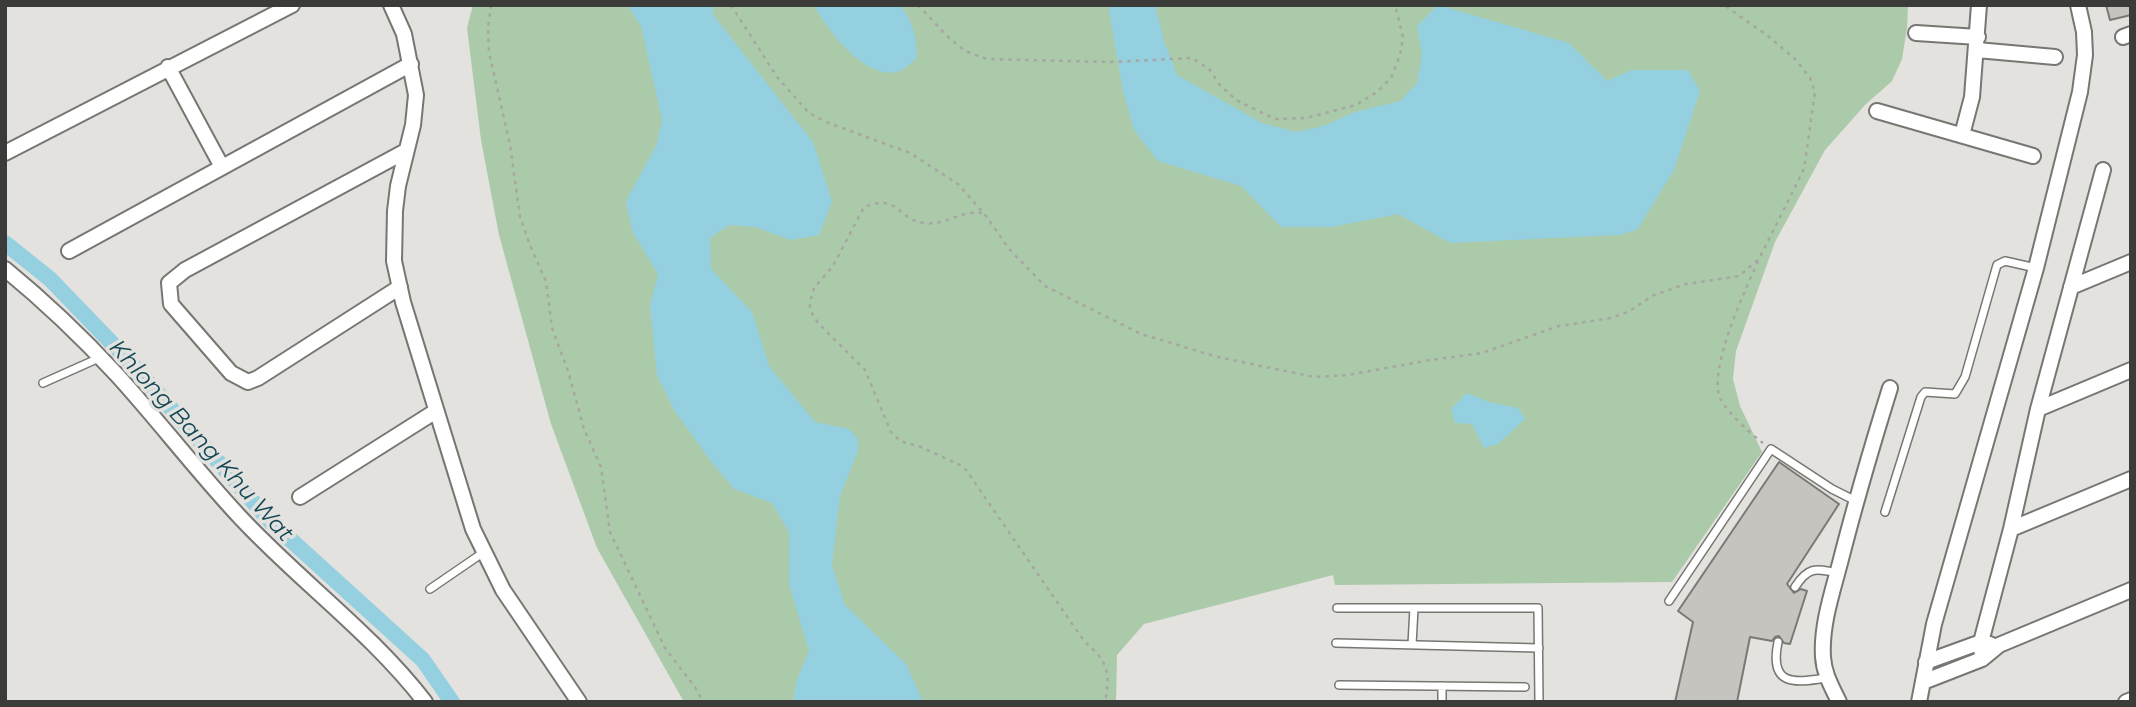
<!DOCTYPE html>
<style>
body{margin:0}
#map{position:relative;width:2136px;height:707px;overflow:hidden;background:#e3e2de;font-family:Montserrat,sans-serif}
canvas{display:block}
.frame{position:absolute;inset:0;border:7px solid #3b3b39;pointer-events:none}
</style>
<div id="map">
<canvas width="2136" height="707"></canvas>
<div class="frame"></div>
</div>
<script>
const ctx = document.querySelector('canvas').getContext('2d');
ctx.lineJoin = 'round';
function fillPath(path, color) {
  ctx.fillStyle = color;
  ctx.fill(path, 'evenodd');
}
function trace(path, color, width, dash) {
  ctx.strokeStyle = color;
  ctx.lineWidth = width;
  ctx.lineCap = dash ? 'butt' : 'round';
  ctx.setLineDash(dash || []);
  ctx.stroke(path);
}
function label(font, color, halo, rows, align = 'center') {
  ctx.font = font + ' Montserrat,sans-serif';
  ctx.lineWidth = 7;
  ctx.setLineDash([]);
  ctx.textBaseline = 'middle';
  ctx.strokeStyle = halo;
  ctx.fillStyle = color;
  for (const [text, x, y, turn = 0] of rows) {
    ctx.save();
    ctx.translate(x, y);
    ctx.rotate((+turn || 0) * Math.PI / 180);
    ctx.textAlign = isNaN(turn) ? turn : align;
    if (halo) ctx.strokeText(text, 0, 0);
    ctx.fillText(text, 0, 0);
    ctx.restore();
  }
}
fillPath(new Path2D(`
 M473,5h1435l-1,23 -5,31 -10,22 -27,24 -40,45 -50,92 -39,109 -3,28 7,27 22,46 -90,130 -337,3 -2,-10 -189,49 -27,31 -1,47h-432l-87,-154 -46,-124 -52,-189 -18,-95 -14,-112z`), '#abcaaa');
fillPath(new Path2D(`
 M627,5h85l2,11 99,126 19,59 -13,34 -28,5 -36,-13 -26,-2 -19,13 1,31 41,43 17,54 46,56 34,7 9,10v12l-18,45 -8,69 13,40 61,59 17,38h-130l4,-22 12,-29 -20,-67v-52l-17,-29 -38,-14 -21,-25 -39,-54 -17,-35 -7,-69 8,-32 -26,-43 -6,-30 31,-57 5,-24 -21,-94z
 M814,5h85c14,14 18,34 18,53 -5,4 -12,11 -17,13 -33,12 -73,-41 -86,-66z
 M1108,5h47l9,36 13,34 85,48 34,9 27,-6 32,-14 45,-11 17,-18 5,-28 -5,-29 21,-21 131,38 38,38 25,-11h56l12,21 -26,79 -37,60 -18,5 -169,8 -52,-29 -66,13h-51l-40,-41 -83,-25 -24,-31 -11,-39z
 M1467,393l22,9 29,6 7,11 -27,25 -14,4 -12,-24 -17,-1 -4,-14z`), '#95d0e1');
trace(new Path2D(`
 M5,243l45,36 82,85 139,158 152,138 29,42`), '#95d0e1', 16);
const building = new Path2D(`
 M2106,5h25v10l-21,5z
 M1779,462l60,42 -52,80 7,9 7,-4 6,2 -17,53 -6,-1 -5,-7 -4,1 -3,4 -22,-4 -13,65h-62l18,-80 -15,-11z`);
fillPath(building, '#c5c4bf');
trace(building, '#7a7975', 2);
const service = new Path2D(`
 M43,383l56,-25
 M1885,512l36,-115 4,-5 30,2 10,-17 32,-112 8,-4 31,7
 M1795,587c13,-20 20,-19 42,-14
 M430,589l54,-37
 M1669,601l102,-152 61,40 24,12
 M1337,608h201l1,94
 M1778,642c-9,44 15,41 49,36
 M1336,643l203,5
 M1412,645l2,-37
 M1339,685l186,2
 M1442,702v-16`);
const minor = new Path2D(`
 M391,5l13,29 12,61 -3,30 -15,61 -3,25 -1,50 9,41 70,227 30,61 76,112
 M1916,33l62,4
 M2123,37l8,-3
 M1977,50l78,7
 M168,67l54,100
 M1877,111l156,45
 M1962,135l10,-38 7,-92
 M5,153l287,-148
 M69,251l342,-187
 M5,269c39,32 77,68 112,106 41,45 79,95 121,140 60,65 133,117 187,187
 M400,287l-142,91 -10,4 -17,-9 -60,-69 -2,-21 16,-13 221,-119
 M2071,287l60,-25
 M2038,409l93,-39
 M300,497l136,-86
 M2011,529l120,-50
 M1982,659l-1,-17 30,-113 27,-120 65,-239
 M1926,662l55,-20 9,2
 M1923,682l59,-23 17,-14 132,-55
 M1839,702c-7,-15 -15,-28 -16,-45 -2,-31 9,-64 17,-94 15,-59 32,-117 50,-175
 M1919,702l15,-78 102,-356 44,-176 5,-37 -1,-23 -6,-27
 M2126,702l5,-2`);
trace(service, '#777672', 10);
trace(minor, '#777672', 18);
trace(new Path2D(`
 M491,5l-3,23 1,24 21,93 10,72 11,31 15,33 6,47 16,43 16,58 17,38 9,65 55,116 30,39 8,15
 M731,5l46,72 32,36 17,9 84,31 48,31 28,32 23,33 36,37 96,48 77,23 96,20 34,-2 82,-15 52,-7 77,-27 52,-8 17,-6 26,-17 32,-11 53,-8 20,-17 45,-90 11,-77 -5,-14 -14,-18 -28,-24 -44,-31
 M918,5l29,31 18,15 22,8 123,3 82,-4 17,11 11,16 16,15 39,19 31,-1 50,-13 21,-13 14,-14 9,-23 3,-18 -8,-32
 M982,213c-22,-3 -37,13 -58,10 -27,-3 -24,-30 -60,-16l-31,59 -19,22 -4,14v8l8,13 47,47 26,62 9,9 21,6 43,20 120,174c23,20 27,30 21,61
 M1758,261c-12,28 -52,111 -37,139 6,12 31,35 42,43`), '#a6a6a2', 2.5, [3.5, 5]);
trace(service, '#fff', 7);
trace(minor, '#fff', 14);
label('italic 23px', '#144855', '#e3e2de', [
 ["Khlong Bang Khu Wat",201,441,48]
]);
</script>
